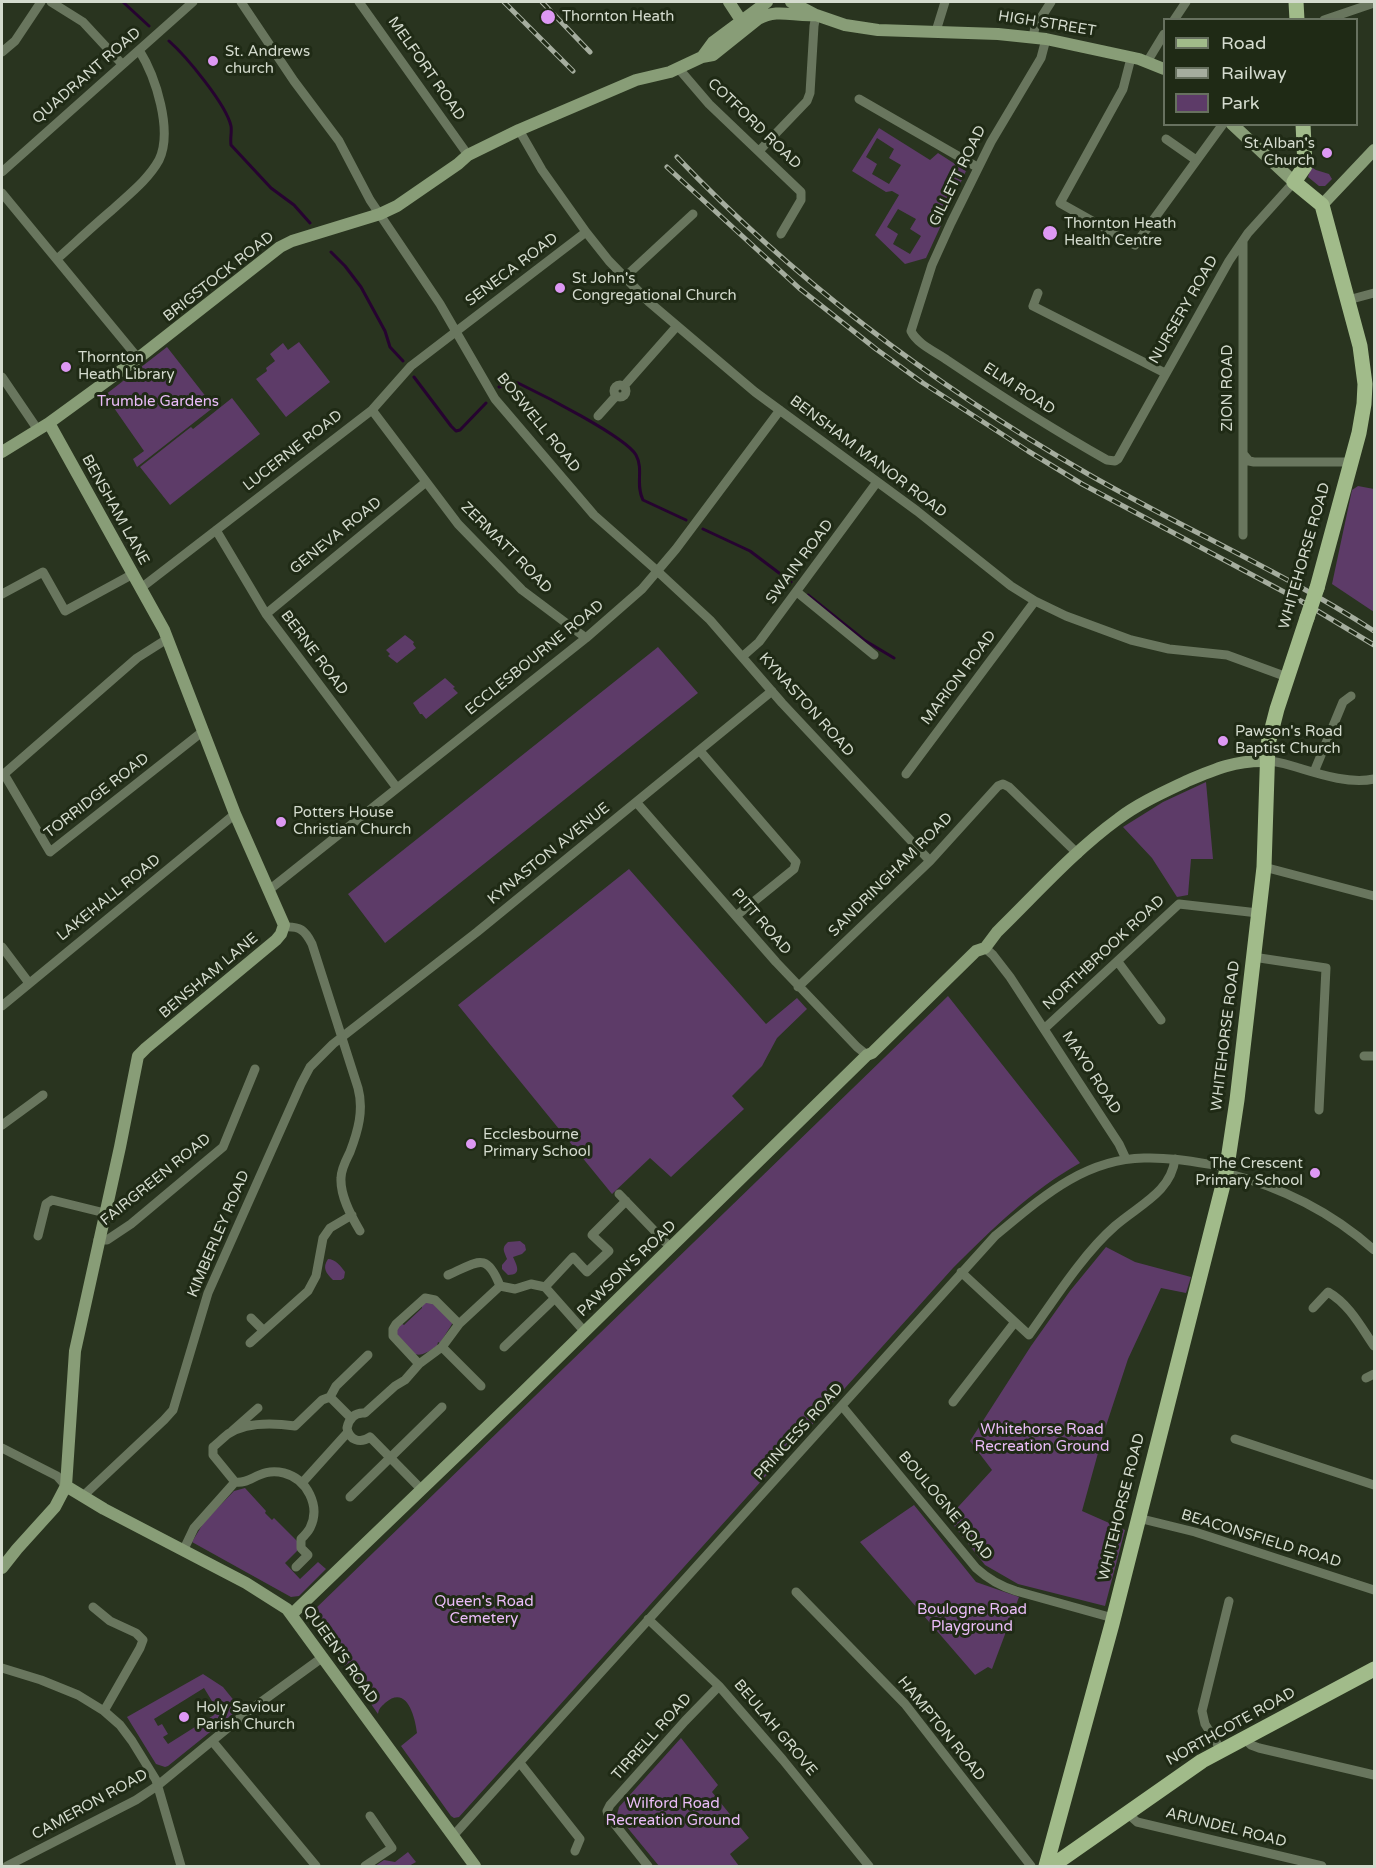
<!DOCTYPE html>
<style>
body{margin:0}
#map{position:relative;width:1376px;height:1868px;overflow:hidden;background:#29341f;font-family:"Varela Round",sans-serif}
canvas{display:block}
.frame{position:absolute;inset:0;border:3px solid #d4dbce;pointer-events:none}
.legend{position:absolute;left:1163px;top:18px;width:195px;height:108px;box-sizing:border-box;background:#1f2a15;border:2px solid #67715f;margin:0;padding:8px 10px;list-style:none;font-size:18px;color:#d4dbce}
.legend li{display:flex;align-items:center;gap:12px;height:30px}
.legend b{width:30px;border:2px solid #67715f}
</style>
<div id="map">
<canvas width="1376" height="1868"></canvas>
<div class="frame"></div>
<ul class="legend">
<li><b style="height:8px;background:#a1bb8a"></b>Road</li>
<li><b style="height:8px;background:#a5ad9e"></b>Railway</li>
<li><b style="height:16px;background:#5d3b68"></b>Park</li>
</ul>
</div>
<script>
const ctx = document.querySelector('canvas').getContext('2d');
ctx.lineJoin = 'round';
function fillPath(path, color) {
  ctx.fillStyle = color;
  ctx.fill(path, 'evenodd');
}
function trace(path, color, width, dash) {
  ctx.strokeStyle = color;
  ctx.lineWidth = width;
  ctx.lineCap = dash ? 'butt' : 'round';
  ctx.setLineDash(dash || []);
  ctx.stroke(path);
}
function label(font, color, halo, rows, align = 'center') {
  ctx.font = font + ' "Varela Round",sans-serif';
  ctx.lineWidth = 6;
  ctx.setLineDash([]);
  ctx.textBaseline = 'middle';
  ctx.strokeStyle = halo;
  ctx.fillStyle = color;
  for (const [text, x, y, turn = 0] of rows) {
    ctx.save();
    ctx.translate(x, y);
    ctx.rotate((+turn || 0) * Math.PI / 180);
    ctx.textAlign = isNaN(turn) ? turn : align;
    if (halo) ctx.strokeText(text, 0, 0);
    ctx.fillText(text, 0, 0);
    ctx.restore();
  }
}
fillPath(new Path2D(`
 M879,128l51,32 8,-7 28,18 -40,87 -21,6 -30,-29 24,-40 -7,-4 -6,1 -34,-21zM877,138l17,11 -5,9 12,7 -12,19 -17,-10 5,-10 -11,-7zM898,209l18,10 -6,10 11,7 -11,18 -17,-10 5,-10 -11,-7z
 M1311,167l5,3 13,4 3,5 -7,7h-6l-11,-9z
 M299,342l31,40 -44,35 -30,-38 11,-8 -1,-3 9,-7 -5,-7 13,-11 5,7z
 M167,347l47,60 -77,60 -4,-8 11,-8 -39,-56z
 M232,398l28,36 -90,71 -30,-38 51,-40 2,2z
 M1358,486l16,3v123l-42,-28 20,-94z
 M405,635l9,7 -1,2 3,4 -19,15 -9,-7 2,-2 -4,-4z
 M658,647l40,46 -313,250 -37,-49z
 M445,678l10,9 -2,1 5,5 -32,26 -4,-5h-2l-7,-11z
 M1206,782l7,77h-22l-3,36 -11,2 -25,-39 -29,-31 40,-25z
 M629,869l137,155 31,-26 10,11 -30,29 -15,28 -30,30 12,13 -73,68 -21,-19 -38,36 -154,-189z
 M948,996l132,167c-48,27 -88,66 -127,105l-494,549 -5,1 -3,-2 -50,-70 16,-13c-2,-16 -10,-49 -32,-30 -4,4 -6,5 -7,11l-67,-95 1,-7z
 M520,1241l5,4 1,5 -4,4 -9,3c3,7 10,18 -5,18l-6,-6v-4l5,-6c-3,-8 -6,-11 1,-17z
 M1106,1247l29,15 56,15 -5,16 -25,-5 -33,71 -25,76 -21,76 43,19 -20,76 -87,-22 -33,-19 -37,-47 44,-48 -22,-29 61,-95 39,-55z
 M328,1259c7,0 13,7 17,13l-1,6 -3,2h-8c-7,-7 -11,-12 -5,-21z
 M432,1301l20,21v2l-12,19 -2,-1 -1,4c-23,16 -23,8 -41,-9l-1,-6 6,-8 3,2 18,-17v-5z
 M245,1488l21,23 -1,2 7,7 2,-2 23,23v10l-12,12 15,16 18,-17 8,7 -27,27 -8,1 -99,-55 12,-20 30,-31z
 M914,1505l62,77 43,15 -27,72 -4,-2 -13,8 -115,-133z
 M203,1674l20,13 17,21 -72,58 -3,1 -9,-3 -29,-47zM204,1688l11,18 -4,3 3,6 -46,29 -5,-7 5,-3 -6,-10 -4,2 -4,-7z
 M681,1738l37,47 -6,7 37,46 -19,16 9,12h-80l-42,-51 2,-8z
 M408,1852l8,10 -7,4h-34l9,-6 11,2z`), '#5d3b68');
trace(new Path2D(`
 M123,2l26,24
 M169,41c17,15 57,63 62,85 1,6 -1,12 0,19l40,43 23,17 16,18
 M331,252l14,14 16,21 24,44 5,16 13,14
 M414,377l37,49 5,5 4,-1 26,-27
 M499,387l12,-5 7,1c23,11 108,54 118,72 8,15 -1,29 7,45l43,20
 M703,529l47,22 41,31
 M808,595l56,45 30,18`), '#260330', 3);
trace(new Path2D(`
 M51,2l32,20 39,42
 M241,2l53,79 45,60 31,59 70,104 55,95 99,116 60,53 56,52 72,83 148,158
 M359,2l109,153
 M1174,20l12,-18
 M1324,20l50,-17
 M936,31l9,-29
 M1033,37l2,-10 16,-25
 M1046,39l-5,19 -50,84 -40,81 -19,42 -21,66c6,13 25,21 36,29 52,35 105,69 160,100l8,1 3,-2 111,-198 19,-28 46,-51
 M2,52l13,-11 26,-39
 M1131,58l-8,31 -63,114 75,42 88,-121
 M1147,62l17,-28
 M679,69l30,35 92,88v8l-20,34
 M859,99l118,68
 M519,130l23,40 44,62 23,29 40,41 106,90 162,119 94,75 24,15 31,15 65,24 38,9 58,6 60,22
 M1166,139l30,21
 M759,151l48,-50 3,-8 4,-67 2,-11
 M2,172l191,-170
 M2,193l136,165
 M1243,241v294
 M57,259c18,-16 36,-33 55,-49 16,-15 36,-30 47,-50 14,-29 -3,-83 -20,-110
 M625,277l68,-63
 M1038,293l-5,13 132,67
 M1348,300l26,-7
 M2,377l36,53
 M614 391a6 6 0 1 1 12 0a6 6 0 1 1-12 0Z
 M624,386l53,-60
 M372,410l86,114 64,66 64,48
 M598,416l18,-20
 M1244,455l5,6 5,1h97
 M216,530l50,84 131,174
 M141,588l231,-178 39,-44 175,-134
 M797,592l77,63
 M2,594l41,-22 22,39 68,-37
 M266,614l160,-132
 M167,639l-30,19 -133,116 46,78 152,-120
 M742,657l17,-15 118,-160
 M700,751l96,111 -2,7 -58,47
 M1267,761c11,0 21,4 32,7 23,7 51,16 75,11
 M1314,772l29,-70 8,-6
 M906,774l129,-173
 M637,803l139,159 81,85 10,8
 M1264,867l110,29
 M269,890l317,-252 56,-49 34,-40 104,-139
 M284,927c16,-1 21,3 28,17l46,144c6,22 0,43 -8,64 -4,8 -9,17 -9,26 -1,18 10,38 19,53
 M2,947l27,36
 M985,948l8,7 17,22 109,167 7,15
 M1253,957l73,11 -7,142
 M1118,962l43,58
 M798,987l132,-126 68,-75 5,-2 6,3 69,67
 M2,1006l233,-192
 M1044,1029l135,-125 79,9
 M1364,1056h10
 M2,1125l41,-30
 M1226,1173c54,13 107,40 148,77
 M619,1194l52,54
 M38,1236l8,-32 6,-4 53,13
 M98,1240h9l24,-16 92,-77 32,-78
 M961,1272l68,63c25,-35 54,-81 86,-109 24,-21 56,-34 60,-67
 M448,1275c29,-12 38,-25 52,11
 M545,1287l28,-30 14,15 22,-21 -17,-16 34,-34
 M1313,1308l15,-16c21,12 33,35 46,54
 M251,1318l12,12
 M459,1324l-24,-24 -10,-2 -29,26 -3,5v7l26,28 23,-17 17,-23 41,-38 15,3 16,-5 14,3 39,44
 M250,1343l58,-52 8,-15 7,-38 7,-10 22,-13
 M442,1347l39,39
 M504,1347l50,-48
 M419,1364l-14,16 -10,6 -30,27c-10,-1 -16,5 -18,15 2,12 13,16 23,9l51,52
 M1366,1378l8,-4
 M330,1397l21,21
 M953,1402l62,-80
 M842,1406l134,162c12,11 24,18 40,23l97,27
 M232,1431l26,-23
 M1235,1439l139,46
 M2,1448l55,28 9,10
 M235,1482l-22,-27v-8c5,-4 10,-9 15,-13 18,-12 46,-11 67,-8l27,-26 8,-3 6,-11 32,-31
 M235,1482c16,3 24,-15 49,-9 23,6 37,33 26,55 -2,4 -6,8 -9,11v9l7,7 -12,12
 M302,1483l46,-51
 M82,1497l82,-77 9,-10 35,-117 93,-209 9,-17 23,-23 144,-112 295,-241
 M350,1497l92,-90
 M1138,1518l57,14 179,58
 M184,1549l10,-21 41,-46
 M796,1592l109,112 126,162
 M93,1607l17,14 26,12 7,7 -3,8 -36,63
 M648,1619l71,67 64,74 86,106
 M2,1668l39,12 37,15 26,16 16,14 12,16 24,39 25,86
 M1244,1738l7,7 8,3 115,27
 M213,1742l103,124
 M1221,1750l-16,-26 -3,-13 27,-110
 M520,1763l60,76 -5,12
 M1127,1813l10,9 185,44
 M453,1836l542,-600c45,-37 88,-77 149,-78 28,-1 56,5 83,9
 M7,1866l129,-66 21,-14 89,-73 77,-56
 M365,1866l27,-18 -22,-32
 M648,1866l-39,-49 -2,-6 3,-6 75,-84 34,-35`), '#69765e', 9);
trace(new Path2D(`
 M729,2l17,26
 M791,2l25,13 29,10 33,5 120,4 48,5 93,20 25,10
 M702,57l11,-15 54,-40
 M1232,124l62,58
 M1322,205l52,-55
 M2,452l47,-29 92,-67 139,-109 12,-6 88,-27 17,-8 61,-42 10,-9 51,-25 117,-50 34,-8 32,-15 11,-2 45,-36c20,-11 36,-2 58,-4
 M66,1486l38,23 142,74 41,26 188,257
 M2,1568l15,-19 38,-42 11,-21 9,-135 45,-204 18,-91 8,-8 130,-108 5,-6 3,-9 -49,-111 -71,-184 -115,-207
 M292,1614l229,-220 346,-339 5,-2 104,-102 9,-3 12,-16c39,-38 77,-81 121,-113 21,-16 46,-27 69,-38 28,-12 49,-21 80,-20`), '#889d77', 12);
trace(new Path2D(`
 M1296,2l1,18
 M1303,124l2,42 -11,16 28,23 38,141 5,38 -1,20 -5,29 -42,155
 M1046,1866l66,-242 114,-451 11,-73 27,-233 4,-123 9,-35 30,-91
 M1052,1866l150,-105 172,-92`), '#a1bb8a', 15);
const rail = new Path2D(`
 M504,2l69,69
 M542,2l48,50
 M677,157c120,126 260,230 411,317 94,54 195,98 286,157
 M667,167l132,121 77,61 47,34 105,68 54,33 219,117 73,44`);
trace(rail, '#a5ad9e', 5);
trace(rail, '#1f2a15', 3, [9]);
trace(new Path2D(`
 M1307,618l10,-30`), '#a1bb8a', 15);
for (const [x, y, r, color] of [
 [548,17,8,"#dd98f3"],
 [213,61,6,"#dd98f3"],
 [1327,153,6,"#dd98f3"],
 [1050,233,8,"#dd98f3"],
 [560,288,6,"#dd98f3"],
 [66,367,6,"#dd98f3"],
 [1223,741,6,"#dd98f3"],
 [281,822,6,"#dd98f3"],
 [471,1144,6,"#dd98f3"],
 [1315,1173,6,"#dd98f3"],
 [184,1717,6,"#dd98f3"]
]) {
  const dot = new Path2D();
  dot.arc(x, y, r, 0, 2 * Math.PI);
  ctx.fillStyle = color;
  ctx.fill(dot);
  trace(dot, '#1f2a15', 2);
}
label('15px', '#d4dbce', '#1f2a15', [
 ["Thornton Heath",562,17],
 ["St. Andrews",225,52],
 ["church",225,69],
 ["St Alban's",1315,144,"right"],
 ["Church",1315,161,"right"],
 ["Thornton Heath",1064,224],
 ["Health Centre",1064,241],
 ["St John's",572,279],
 ["Congregational Church",572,296],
 ["Thornton",78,358],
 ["Heath Library",78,375],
 ["Pawson's Road",1235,732],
 ["Baptist Church",1235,749],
 ["Potters House",293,813],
 ["Christian Church",293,830],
 ["Ecclesbourne",483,1135],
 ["Primary School",483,1152],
 ["The Crescent",1303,1164,"right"],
 ["Primary School",1303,1181,"right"],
 ["Holy Saviour",196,1708],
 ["Parish Church",196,1725]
], 'left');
label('15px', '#d4dbce', '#1f2a15', [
 ["HIGH STREET",1047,24,9],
 ["MELFORT ROAD",426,69,55],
 ["QUADRANT ROAD",87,76,-41],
 ["COTFORD ROAD",754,124,44],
 ["GILLETT ROAD",958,176,-64],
 ["SENECA ROAD",512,270,-37],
 ["BRIGSTOCK ROAD",219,277,-38],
 ["NURSERY ROAD",1184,310,-60],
 ["ZION ROAD",1228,388,-90],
 ["ELM ROAD",1019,389,33],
 ["BOSWELL ROAD",538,423,51],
 ["LUCERNE ROAD",293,451,-38],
 ["BENSHAM MANOR ROAD",868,457,37],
 ["BENSHAM LANE",115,510,61],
 ["GENEVA ROAD",336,536,-39],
 ["ZERMATT ROAD",506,548,45],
 ["WHITEHORSE ROAD",1305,556,-74],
 ["SWAIN ROAD",800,562,-53],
 ["BERNE ROAD",314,653,53],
 ["ECCLESBOURNE ROAD",535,658,-39],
 ["MARION ROAD",959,678,-53],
 ["KYNASTON ROAD",806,705,48],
 ["TORRIDGE ROAD",97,796,-38],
 ["KYNASTON AVENUE",549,854,-39],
 ["SANDRINGHAM ROAD",891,875,-45],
 ["LAKEHALL ROAD",109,898,-39],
 ["PITT ROAD",761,922,49],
 ["NORTHBROOK ROAD",1104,953,-43],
 ["BENSHAM LANE",209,976,-40],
 ["WHITEHORSE ROAD",1226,1036,-83],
 ["MAYO ROAD",1091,1073,57],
 ["FAIRGREEN ROAD",156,1180,-39],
 ["KIMBERLEY ROAD",219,1234,-67],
 ["PAWSON'S ROAD",627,1269,-44],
 ["PRINCESS ROAD",799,1432,-48],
 ["BOULOGNE ROAD",945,1506,50],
 ["WHITEHORSE ROAD",1122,1507,-76],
 ["BEACONSFIELD ROAD",1261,1539,17],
 ["QUEEN'S ROAD",340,1655,54],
 ["NORTHCOTE ROAD",1231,1727,-29],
 ["BEULAH GROVE",775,1728,50],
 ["HAMPTON ROAD",941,1729,51],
 ["TIRRELL ROAD",652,1737,-48],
 ["CAMERON ROAD",90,1805,-29],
 ["ARUNDEL ROAD",1226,1828,14]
]);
label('15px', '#eabcf8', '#1f2a15', [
 ["Trumble Gardens",158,402],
 ["Whitehorse Road",1042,1430],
 ["Recreation Ground",1042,1447],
 ["Queen's Road",484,1602],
 ["Cemetery",484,1619],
 ["Boulogne Road",972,1610],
 ["Playground",972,1627],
 ["Wilford Road",673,1804],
 ["Recreation Ground",673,1821]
]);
</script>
